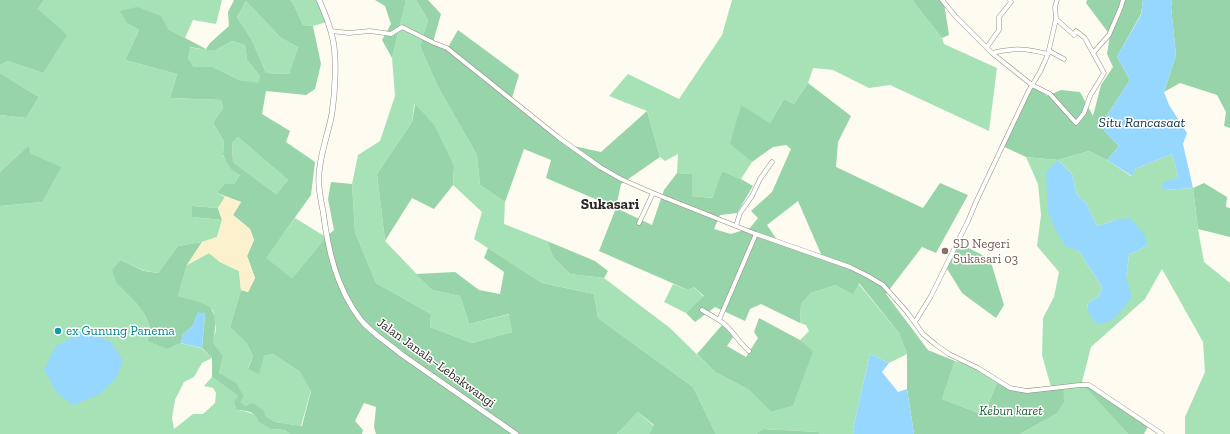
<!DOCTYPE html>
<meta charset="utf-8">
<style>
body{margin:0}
canvas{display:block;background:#fefbf1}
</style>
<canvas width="1230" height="434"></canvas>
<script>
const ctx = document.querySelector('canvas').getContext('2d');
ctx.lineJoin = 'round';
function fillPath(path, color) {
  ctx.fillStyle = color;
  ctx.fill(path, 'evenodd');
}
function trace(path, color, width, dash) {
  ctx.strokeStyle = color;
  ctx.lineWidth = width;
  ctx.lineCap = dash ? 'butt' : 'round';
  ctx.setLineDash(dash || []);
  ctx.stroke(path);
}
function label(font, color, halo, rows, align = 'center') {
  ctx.font = font + ' "Zilla Slab",serif';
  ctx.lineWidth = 3;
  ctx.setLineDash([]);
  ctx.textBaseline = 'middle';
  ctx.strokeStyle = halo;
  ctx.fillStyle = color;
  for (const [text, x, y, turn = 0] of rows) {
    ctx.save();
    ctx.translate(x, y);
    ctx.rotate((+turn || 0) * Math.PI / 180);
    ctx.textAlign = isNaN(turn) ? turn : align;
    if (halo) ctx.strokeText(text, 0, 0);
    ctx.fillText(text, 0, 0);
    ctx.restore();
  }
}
fillPath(new Path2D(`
 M44,0h178l-6,24 -23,-4 -8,18 -17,-9 -41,-6 12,7 -14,30 52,14 -7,24 51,2 2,8 -10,15 11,18 -1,15 17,19 -6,9 -17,9 8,4 -7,11 -25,-2 -1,11 30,3 -5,17 -15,5 -24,4 -20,27 -13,-2 -24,-11 -4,24 19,19 9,12 5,13 18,21 13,-6 20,5 11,10 -10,5 -8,14 -10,5 -9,18 -3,18 2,11 19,-15h10l12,-11 1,-10 -3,-5 -9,-2 8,-9 26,19 -1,14c18,2 21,7 34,19l14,1 5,4h-290v-228l42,-4 -13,-57 -29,27v-57l26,3 13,-21 -39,-24v-8l8,-4 35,12 -5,-64z
 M290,0h28l9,22 -14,4 -10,-1 -10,-22z
 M405,0h11l12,20 -8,26 18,41 39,68 3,30 25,17 -1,22 43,17 6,16 17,17 34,4 66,50 45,44 34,18 22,22 22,-6 19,-55 -12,-11 9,-9 -3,-6 -6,-2 1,-19 10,-11 25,-8 22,-2 41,50 8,21 -18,9 -19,-9 -17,75 1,5h-33l-3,-2 -55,-3 -7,5h-40l-23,-47 -95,-69 -4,-24 -52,-11 -68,-44 8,-27 -29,-27 1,-19 -40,-62 -2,18 -35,52 8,67 47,49 28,6 9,28 41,-10 2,18 -40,11 -42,-16 1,-13 -55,-31 -21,-51 -3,-48 6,-29 22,-14 15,-45 -3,-38 13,-53z
 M732,0h180l30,38 2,6 53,24 -8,63 -99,-46 -21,3 -36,-18 -20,-2 -5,15 -14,21 -10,-5 -14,24 -29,-17 -10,38 21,18 -11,17 -19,-8 -8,27 -22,-2v-22l-15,-1 1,-19 -13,7 -5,-4 -13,-46 -38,-15 19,-22 51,25 43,-64z
 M246,1l35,37 17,9 -9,27 -23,-1 -14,-33 -15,-23z
 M232,41l13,4 2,15 13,16 -2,8 -19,-4 -26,-13h-19l-6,-9 1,-11c9,2 17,2 25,4z
 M238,137l50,43 -12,14 -43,-32 -1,-19z
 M1089,151l18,9 24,16 4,-7 37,-15 6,23 -15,13 30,-2 5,41 6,33 26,21v151h-45v-17l20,-45 -2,-30 -41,-73 -17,30 -54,48 -9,35 46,52h-108l36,-20 -5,-27 -9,-32 1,-37 11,-21 5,-25 -22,-26 4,-31 -3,-31 -12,-27 32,3zM1058,160l14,14 5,21 9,8 11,23 19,-6 32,25 -19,10 -3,23 -39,32 1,-7 11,-7 3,-9 -24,-37z
 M295,218l31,19 -34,41 -27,-20z
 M209,253l11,9 19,9 2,19 -11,37 17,15 6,14 -5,12 16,-12 9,-2 27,18 11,18 -10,36 -26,-4 -36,-20 5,-5 -25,-24 4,-17 -11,-13 4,-13 -3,-20 -35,-14 9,-31z
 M673,284l15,6 6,-3 10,10 -18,16 -22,-11z
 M955,361l9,2 34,17 -14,35 -42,-16z
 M638,412l16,14 -5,8h-32z`), '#a7e2b7');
fillPath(new Path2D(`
 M0,0h44l-6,9 29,26 -24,38 -35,-12 -8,4z
 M234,0h56l3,3 10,22 10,1 8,38 -6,25 -9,6 -40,-4 -4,23 28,17 -4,11 29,20 -4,33 -45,63 26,20 34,-41 8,-7 -6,-31 3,-17 21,2 3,48 21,51 55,31 -1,13 42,16 40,-11 -3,-18 -40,10 -9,-28 -28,-6 -16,-16 39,-2 24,18 21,4 4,-22 -20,-14 4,-10 54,35 52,11 4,24 95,69 23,47h-67l5,-9 -16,-13 -21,22h-241l-2,-7 2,-20 -12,-4 -9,18 8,9 -1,4h-72l-5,-4 -14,-1 -12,-7c-4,-11 -11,-11 -22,-12l-3,-8 4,-6 -26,-19v-19l-10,-10 3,-34 -7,-1 -6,14 -9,7 -2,9 -13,6 -20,-8 2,-13 -5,-13 -9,-12 -19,-19 -5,-14 9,-10 23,11 14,2 20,-27 24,-4 -15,23 -9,31c9,3 21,5 30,10 10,6 7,27 5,37l10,13 -4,17 17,10 8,14 -4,5 6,4 7,-3 11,8 1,5 10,6 27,4 9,-35 -11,-19 -27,-18 -9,2 -5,18 -11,-5 5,-13 -6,-13 -17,-16 11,-37 7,2 7,-14 -8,-22 7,-16 -4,-11 -17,-14 8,-13 -24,-9 8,-9h9l6,-9 -9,-6 -8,-14 1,-14 -11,-18 10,-15 -2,-8 -51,-2 7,-24 -52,-14 14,-30 -12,-7 -7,-12 17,-4 24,9 7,13 38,20 4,-6 19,-17 -1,-14zM246,1l35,37 17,9 -9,27 -23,-1 -14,-33 -15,-23zM232,41l13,4 2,15 13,16 -2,7 -19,-3 -26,-13h-19l-6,-9 2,-11 24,4zM238,137l50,43 -12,14 -43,-32 -1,-19z
 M375,0h30v5l-13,53 -10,-18 9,-16 -6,-18z
 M416,0h12l13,14 -8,28 14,7 11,-19 61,45 -8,26 53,43 37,8 46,-41 13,46 -39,27 -5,24 36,17 12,-35 13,-17 15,1v22l21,2 9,-27 19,8 12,7 -16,27 -17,2 -6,14 17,5 19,-6 8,-10 -7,-7 21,-19 19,-43 -5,-4 -13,2 -21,15 -22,-18 11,-39 29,18 14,-24 10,5 14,-21 43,33 -13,26 -2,25 87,41 17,-25 28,12 -32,58 -14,-6 -36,47 42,56 27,11 -13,38 42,16 14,-35 19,9 46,-4 1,17 -8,12 -36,20h-106l-7,-45v-35l-8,-21 -40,-50 -6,11 -17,-9 -25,8 -10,11 -1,19 -39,-19 -11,5 -5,12 -30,-14 -20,15 -9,-9 18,-17 -10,-9 -6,3 -89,-39 17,-43 -70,-30 5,-18 -27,-11 -19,53 -25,-17 -3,-30 -39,-68 -18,-41 8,-26zM798,201l23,53h-1l-41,-11 -12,-18z
 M912,0h28l4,3 5,32 -7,3z
 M1087,0h56l-2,14 -24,43 13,23 -30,46 19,20 -12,14 -18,-9 -31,9 -32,-3 -26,-12 32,-60 15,11 14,-6 19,2 13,24 8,-31 12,-18 -6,-13 3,-19 -24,-32z
 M1172,0h58v128l-6,-2 2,-14 -9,-17 -37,-12 -16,9 12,-37 -5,-48z
 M0,73l39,24 -13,21 -26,-3z
 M415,104l19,21 20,41 -1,19 -19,24 -22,-11 -27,43 -8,-67 35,-52z
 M29,145l2,9 30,13 -19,35 -42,4v-34z
 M1204,183l23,14 -1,10 4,1v29l-32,-8 -5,-41z
 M192,206l26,2 4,12 -30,-3z
 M547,241l48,20 13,10 -4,7 -34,-4 -17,-17z
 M957,242l33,17 14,46 -8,13 -34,-25 -16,-26z
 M759,318l41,22 13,11 -20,55 -22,6 -22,-22 -34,-18 -18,-18 25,-29 11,12 -6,9 19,11 12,-19 -4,-6z
 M1082,383l66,43 -4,8h-16z
 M763,429l55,3 3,2h-65z`), '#97d4a9');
fillPath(new Path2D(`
 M225,197l16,5 -8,13 17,14 4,11 -7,16 8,22 -7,14 -7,-2 -2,-19 -19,-9 -11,-9 -22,12 15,-23 15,-5 5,-17 -4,-12z`), '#fbf1cc');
fillPath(new Path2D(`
 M1143,0h29l-1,7 5,48 -12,37 5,13 18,28 -4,11 10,44 -30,2 -1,-7 16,-6 -6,-23 -37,15 -3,7 -25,-16 12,-14 -19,-20 30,-46 -13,-23 24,-42z
 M1058,160l14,14 5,21 9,8 11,23 19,-6 14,-2 14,15 4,12 -19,10 -3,23 6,18c-9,13 -19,30 -36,27l-9,-13 1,-7 11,-7 3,-9 -24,-37 -12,-3 -11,-18 -7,-18 -2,-38z
 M198,312l7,2 -3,34 -21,-5 2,-9 9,-7z
 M84,331l27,11 12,18 -6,18 -19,17 -25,10 -17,-13 -12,-23 12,-23z
 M870,354l19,9 -7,9 16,20 9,-3 7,45h-60l-1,-5z`), '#95d7ff');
const minor = new Path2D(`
 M942,0l14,17 36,36 40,32 18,9 26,29 8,-10 6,-17 14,-23 -17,-31 -2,-4 -9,-7 -2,4 -18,-16
 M331,31l18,2 21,-2 21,3 11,-7 32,16 13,5 111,89 42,30 21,12 32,14 103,41 94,33 18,9 15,9 24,27 16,22 13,11 13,9 29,14 32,20 17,3 53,-6h9l73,49
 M987,47l12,-17v-13l12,-15 -1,-2
 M1049,51l15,8
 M992,53c23,-5 33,-5 56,1
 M1093,53l16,-18 12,-28 2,-7
 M639,223l14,-30
 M736,226l4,-13 12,-17 8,-17 12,-17
 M702,310l17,10
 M915,322l16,-26 37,-75 8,-19 53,-112 11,-18 8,-18 8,-35 -1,-12 2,-7
 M749,351c-11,-9 -18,-24 -30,-31l37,-86`);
const major = new Path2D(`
 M319,0c6,13 11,26 14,40 4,20 2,53 -1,73 -3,18 -10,35 -12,53 -3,15 0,30 3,45 5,39 13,76 37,108 11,14 28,24 41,35l115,80`);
trace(minor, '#948e7f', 5);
trace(major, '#948e7f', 6);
trace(minor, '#fff', 4);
trace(major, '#fff', 5);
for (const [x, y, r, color] of [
 [945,251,4,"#8d6e63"],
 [58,331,4,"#0f9aa8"]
]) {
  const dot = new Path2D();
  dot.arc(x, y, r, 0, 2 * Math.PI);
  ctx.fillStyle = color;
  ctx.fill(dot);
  trace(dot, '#fff', 1.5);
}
label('13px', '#785e54', '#fff', [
 ["SD Negeri",953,244],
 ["Sukasari 03",953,259]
], 'left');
label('13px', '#0d838f', '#fff', [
 ["ex Gunung Panema",66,331]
], 'left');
label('13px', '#2b2822', '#fff', [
 ["Jalan Janala–Lebakwangi",436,363,36]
]);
label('italic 13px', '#20623a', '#fff', [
 ["Kebun karet",1011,411]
]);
label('italic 14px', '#133141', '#fff', [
 ["Situ Rancasaat",1142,123]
]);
label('bold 15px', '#2b2822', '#fff', [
 ["Sukasari",610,205]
]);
</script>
